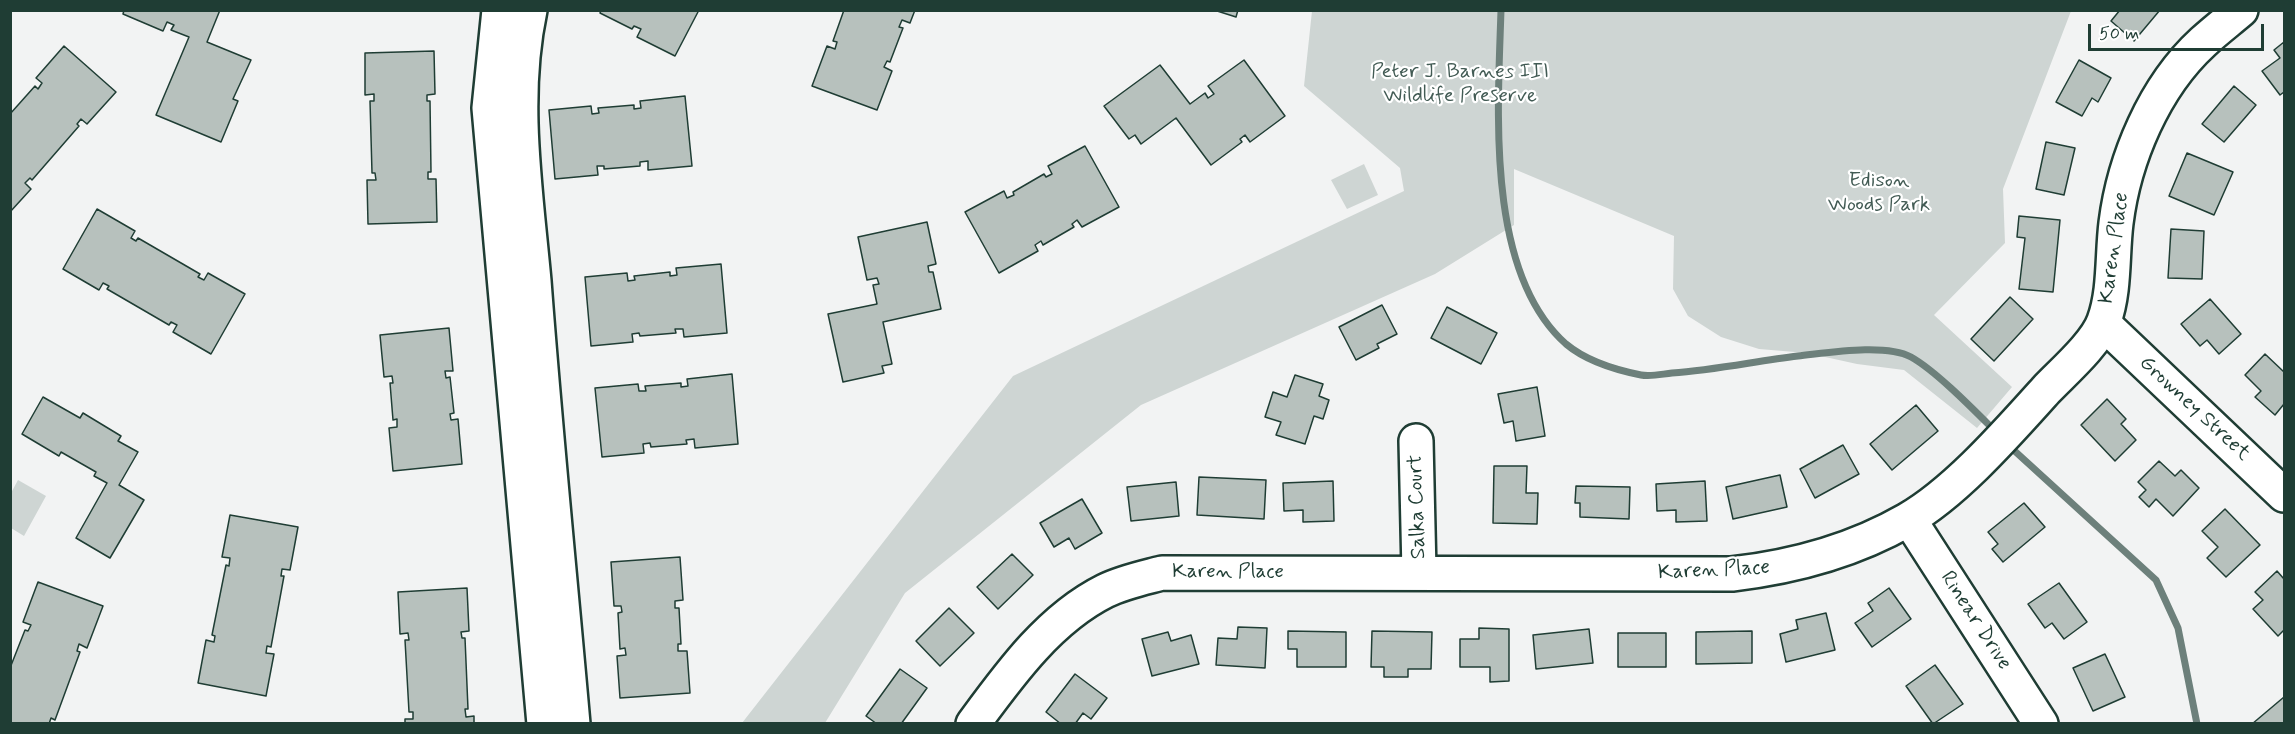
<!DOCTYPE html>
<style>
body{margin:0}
#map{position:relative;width:2295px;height:734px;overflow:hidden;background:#f2f3f3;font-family:Mynerve,sans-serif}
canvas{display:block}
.frame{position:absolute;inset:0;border:12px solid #1f3d34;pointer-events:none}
.scale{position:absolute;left:2088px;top:24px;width:176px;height:27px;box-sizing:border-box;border:3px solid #1f3d34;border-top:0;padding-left:8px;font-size:18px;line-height:21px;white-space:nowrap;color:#1f3d34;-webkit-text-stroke:4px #fff;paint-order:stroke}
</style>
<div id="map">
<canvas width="2295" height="734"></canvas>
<div class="frame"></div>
<div class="scale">50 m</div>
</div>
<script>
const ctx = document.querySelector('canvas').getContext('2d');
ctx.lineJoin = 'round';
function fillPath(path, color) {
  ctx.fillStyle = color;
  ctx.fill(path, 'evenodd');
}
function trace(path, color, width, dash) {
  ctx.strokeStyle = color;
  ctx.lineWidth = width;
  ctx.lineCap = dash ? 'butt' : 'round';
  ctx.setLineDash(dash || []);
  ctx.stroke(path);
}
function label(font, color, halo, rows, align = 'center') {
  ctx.font = font + ' Mynerve,sans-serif';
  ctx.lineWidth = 4.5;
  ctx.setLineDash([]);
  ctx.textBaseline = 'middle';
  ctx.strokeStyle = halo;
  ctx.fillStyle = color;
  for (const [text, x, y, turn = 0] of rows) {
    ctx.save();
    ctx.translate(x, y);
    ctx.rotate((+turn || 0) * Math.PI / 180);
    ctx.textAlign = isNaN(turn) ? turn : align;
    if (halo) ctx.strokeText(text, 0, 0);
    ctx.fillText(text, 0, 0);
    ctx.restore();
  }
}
fillPath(new Path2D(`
 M1312,11h759l-68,178 2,54 -71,72 78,72 -35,41 -73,-58 -47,-6 -50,-11 -48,-4 -38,-12 -33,-21 -15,-27 1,-53 -160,-67v56l-79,49 -294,131 -236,188 -80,130h-83l271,-347 391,-185 -4,-23 -96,-82z
 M1364,164l14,31 -31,14 -16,-29z
 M18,480l28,16 -22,40 -13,-8v-35z`), '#ced5d3');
trace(new Path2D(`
 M1501,10c-3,99 -16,262 65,334 19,16 50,26 75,31 10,2 21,-1 31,-2 43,-3 84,-12 126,-17 29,-3 87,-13 113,1 25,14 63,53 85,75
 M2007,444l149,136 22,48 19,96`), '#6d807b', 7);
const building = new Path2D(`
 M124,10h96l-13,32 44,18 -18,39 5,2 -17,41 -65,-27 33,-78 -18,-7 3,-5 -7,-3 -4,9 -40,-17z
 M601,10h98l-24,46 -38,-19 4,-8 -7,-3 -2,3 -32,-16z
 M844,10h71l-5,13 -8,-3 -3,7 4,1 -13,34 -3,-1 -3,6 8,4 -15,39 -65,-24 15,-40 8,3 2,-7 -4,-1z
 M1214,10h24l-2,7z
 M2120,10h40l-26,31 -23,-20z
 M2284,42v50l-4,3 -18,-24 18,-13 -6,-8z
 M64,46l52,46 -29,32 -6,-5 -4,5 2,2 -47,54 -2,-2 -5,5 6,6 -21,23v-98l25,-28 3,3 4,-6 -6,-5z
 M434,51l1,43 -8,1v6h3l1,71h-3v7h8l1,43 -69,2 -1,-44h9l-1,-7h-3l-2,-72h4v-7l-9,1v-42z
 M1244,60l41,56 -35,26 -5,-7 -5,4 2,3 -31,23 -35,-47 -35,26 -6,-9 -6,4 -25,-33 56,-41 30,39 15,-11 3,5 6,-4 -6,-8z
 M2079,60l32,18 -13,24 -6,-4 -10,18 -26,-14z
 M2234,86l22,19 -32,37 -22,-18z
 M685,96l7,70 -44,4v-9l-8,1v4l-36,3v-3h-7l1,9 -43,4 -6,-69 42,-4 1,8 7,-1 -1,-5 36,-3v4l7,-1 -1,-7z
 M2046,142l29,6 -11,47 -28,-6z
 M1085,146l34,61 -37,20 -5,-7 -5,4 2,3 -31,18 -2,-4 -6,4 3,6 -39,22 -34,-61 39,-21 3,7 7,-3 -1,-3 31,-18 2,3 6,-3 -4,-8z
 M2187,153l46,19 -19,43 -45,-19z
 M97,209l38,22 -4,7 5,3 2,-3 62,36 -2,3 6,3 4,-7 37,21 -34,60 -38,-22 4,-7 -6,-3 -2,3 -62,-36 2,-3 -6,-3 -4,7 -36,-21z
 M2019,216l41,4 -7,72 -34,-3 6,-51 -8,-1z
 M927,222l9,42 -8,2 1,6h4l8,37 -58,13 9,42 -10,2 2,7 -41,9 -15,-68 49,-10 -4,-19 6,-1 -2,-6 -10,2 -9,-43z
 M2171,229l33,2 -2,48 -34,-1z
 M721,264l6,69 -43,4 -1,-8h-8l1,4 -36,3 -1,-3 -7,1 1,8 -42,4 -6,-69 42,-4 1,8 7,-1 -1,-4 36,-4v4l7,-1 -1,-7z
 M2010,297l23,22 -39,42 -23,-22z
 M2210,299l31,35 -22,20 -12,-14 -7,6 -19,-22z
 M1382,305l15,29 -20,10 2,4 -23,12 -17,-33z
 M1447,307l50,26 -16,31 -50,-26z
 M449,328l4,43h-8l1,7 4,-1 4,36 -4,1 1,6 7,-1 4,45 -69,7 -4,-43 8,-1v-8l-4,1 -3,-37h3l-1,-7 -8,1 -4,-42z
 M2265,354l19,18v32l-9,11 -20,-18 6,-6 -16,-16z
 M732,374l6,70 -43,4 -1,-9 -8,1 1,4 -36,3 -1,-4 -7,1 1,9 -42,4 -7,-69 43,-4 1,7h7l-1,-5 36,-3v4l7,-1 -1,-7z
 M1295,375l28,9 -4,12 10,4 -6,19 -9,-3 -9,28 -29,-9 5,-13 -16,-5 8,-25 14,5z
 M1537,387l8,49 -29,5 -3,-20 -9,2 -6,-29z
 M43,397l37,21 3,-5 38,23 -3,5 20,11 -19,33 25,15 -34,58 -34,-20 31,-55 -13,-7 2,-4 -35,-20 -2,4 -37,-22z
 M2107,399l19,20 -5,5 15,16 -21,21 -34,-36z
 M1916,405l22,26 -46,39 -22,-26z
 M1843,445l16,29 -44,24 -15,-29z
 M2159,461l16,15 6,-6 18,18 -26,28 -17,-17 -7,8 -10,-10 7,-7 -8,-8z
 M1494,466h33l-1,27h12l-1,31 -44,-1z
 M1780,475l7,32 -54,12 -7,-32z
 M1199,477l67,3 -2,39 -67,-4z
 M1333,481l1,40 -31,1v-12l-19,1 -1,-28z
 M1705,481l2,40 -31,1v-12l-19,1 -1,-27z
 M1176,482l3,34 -48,5 -4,-34z
 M1576,486l54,1 -1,32 -49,-2v-14h-5z
 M1082,499l20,34 -27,16 -6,-11 -15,9 -14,-24z
 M2024,503l21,24 -42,35 -11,-13 6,-5 -10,-12z
 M2225,509l35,36 -34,32 -19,-19 11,-11 -16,-16z
 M230,515l68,12 -8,43 -8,-1 -1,7h3l-13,71 -4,-1 -1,7 8,1 -8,42 -68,-13 8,-43 8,2 1,-6 -3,-1 14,-70 3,1 1,-8 -8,-1z
 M1012,554l21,21 -35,34 -21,-22z
 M680,557l3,43 -8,1v7h4l2,36h-3v7h9l3,42 -70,5 -3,-42 9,-1 -1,-7 -5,1 -2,-36 4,-1 -1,-6h-7l-3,-44z
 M2277,571l7,8v51l-6,6 -25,-27 10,-9 -8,-8z
 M38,582l65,24 -16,42 -8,-4 -2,7 3,1 -25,68 -4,-2 -2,6h-39v-56l15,-38 3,1 3,-6 -8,-3z
 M2059,583l28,39 -23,17 -12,-16 -7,5 -17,-24z
 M467,588l2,43 -8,1 1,6h3l3,71h-3l1,8 8,-1v8h-69v-5h8v-7h-4l-4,-72h4l-1,-7 -8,1 -2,-42z
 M1889,588l22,31 -39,28 -17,-24 18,-12 -5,-8z
 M949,608l25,25 -34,33 -24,-25z
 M1826,613l9,37 -49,12 -6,-28 18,-5 -2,-9z
 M1238,627l29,1 -2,40 -49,-3 2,-27 19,1z
 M1479,628l30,1v52l-19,1v-15h-30v-28h19z
 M1589,629l4,34 -57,6 -3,-34z
 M1288,631l58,1v35h-49v-18h-9z
 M1372,631l60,1 -1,37h-23v8h-24v-10h-13z
 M1752,631v32l-56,1v-32z
 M1168,632l3,9 20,-6 8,29 -47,12 -10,-37z
 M1618,633h48v34h-48z
 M2105,654l20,43 -32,14 -20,-43z
 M1935,665l28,39 -30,20 -27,-38z
 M900,669l27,19 -26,36h-24l-11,-8z
 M1075,674l32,24 -16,21 -8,-6 -8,11h-14l-15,-12z
 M2284,697v27h-32z`);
fillPath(building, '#b7c1bd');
trace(building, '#1f3d34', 1.5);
const minor = new Path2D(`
 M499,10l-10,98 55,616
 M530,10c-19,89 -4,182 4,271 11,148 26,295 39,443
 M2104,324l180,171
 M1416,441l3,131
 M1909,519l132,205
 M973,724c36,-49 76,-105 132,-133 18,-9 38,-13 57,-18l570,1c61,-7 121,-23 175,-54 49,-28 101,-88 139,-130 16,-17 50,-46 58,-69 11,-30 8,-66 12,-98 8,-64 38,-136 87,-181 12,-11 25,-21 38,-32`);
trace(minor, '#1f3d34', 38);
trace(minor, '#fff', 33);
label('21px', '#425b54', '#fff', [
 ["Peter J. Barnes III",1460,73],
 ["Wildlife Preserve",1460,97],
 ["Edison",1879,182],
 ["Woods Park",1879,206]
]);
label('21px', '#1f3d34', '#fff', [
 ["Karen Place",2115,248,-82],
 ["Growney Street",2194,409,43],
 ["Salka Court",1418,507,-92],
 ["Karen Place",1714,571,-3],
 ["Karen Place",1228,573],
 ["Rinear Drive",1975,621,57]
]);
</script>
